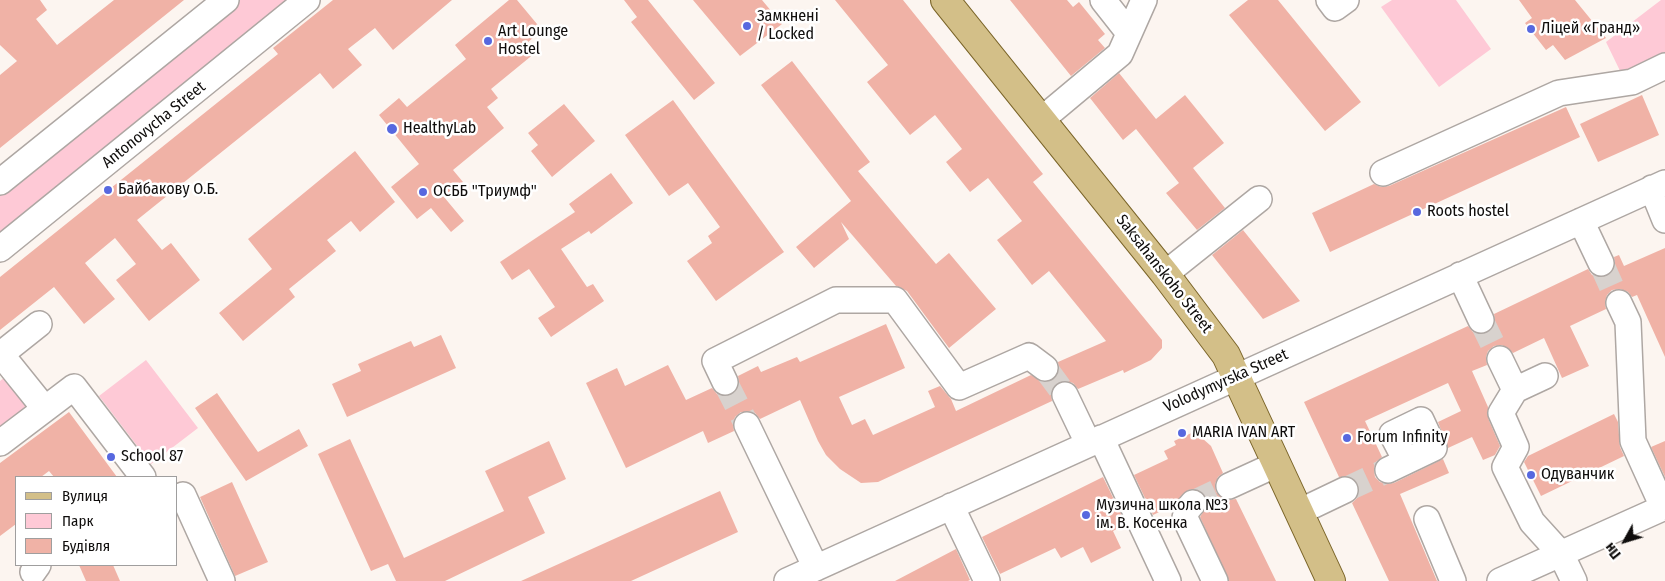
<!DOCTYPE html>
<meta charset="utf-8">
<style>
body{margin:0}
#map{position:relative;width:1665px;height:581px;overflow:hidden;background:#fcf5f0;font-family:"Fira Sans Condensed",sans-serif}
canvas{display:block}
.legend{position:absolute;left:15px;top:476px;width:162px;height:90px;box-sizing:border-box;background:#fff;border:1px solid #9f9e9e;margin:0;padding:6px 9px;list-style:none;font-size:15px;color:#0f0d0c}
.legend li{display:flex;align-items:center;gap:10px;height:25px}
.legend b{width:25px;border:1px solid #9f9e9e}
.north{position:absolute;left:1600px;top:516px;width:50px;height:50px;-webkit-text-stroke:4px #fff;paint-order:stroke;rotate:231deg;font-size:14px;font-weight:700;line-height:20px;text-align:center;color:#0f0d0c}
.north::after{content:'';display:block;margin:auto;width:18px;height:22px;background:#0f0d0c;clip-path:polygon(50% 0,100% 100%,50% 72%,0 100%)}
</style>
<div id="map">
<canvas width="1665" height="581"></canvas>
<ul class="legend">
<li><b style="height:6px;background:#d3bf88"></b>Вулиця</li>
<li><b style="height:14px;background:#fec9d6"></b>Парк</li>
<li><b style="height:14px;background:#f0b2a6"></b>Будівля</li>
</ul>
<div class="north">Пн</div>
</div>
<script>
const ctx = document.querySelector('canvas').getContext('2d');
ctx.lineJoin = 'round';
function fillPath(path, color) {
  ctx.fillStyle = color;
  ctx.fill(path, 'evenodd');
}
function trace(path, color, width, dash) {
  ctx.strokeStyle = color;
  ctx.lineWidth = width;
  ctx.lineCap = dash ? 'butt' : 'round';
  ctx.setLineDash(dash || []);
  ctx.stroke(path);
}
function label(font, color, halo, rows, align = 'center') {
  ctx.font = font + ' "Fira Sans Condensed",sans-serif';
  ctx.lineWidth = 5;
  ctx.setLineDash([]);
  ctx.textBaseline = 'middle';
  ctx.strokeStyle = halo;
  ctx.fillStyle = color;
  for (const [text, x, y, turn = 0] of rows) {
    ctx.save();
    ctx.translate(x, y);
    ctx.rotate((+turn || 0) * Math.PI / 180);
    ctx.textAlign = isNaN(turn) ? turn : align;
    if (halo) ctx.strokeText(text, 0, 0);
    ctx.fillText(text, 0, 0);
    ctx.restore();
  }
}
fillPath(new Path2D(`
 M226,0h81l-307,249v-67z
 M1392,0h64l35,49 -52,38 -58,-80z
 M1661,0h4v59l-42,18 -17,-35z
 M146,360l52,68 -47,36 -52,-68z
 M11,372l28,36 -39,27v-54z`), '#fec9d6');
fillPath(new Path2D(`
 M0,0h40l7,10 -11,9 21,26 57,-45h70l-184,148v-73l17,-14 -17,-16z
 M333,0h119l-59,50 -18,-22 -27,21 14,16 -29,24 -13,-16 -183,147 25,30 9,-7 29,37 -51,41 -33,-41 20,-16 -21,-26 -30,25 30,36 -31,25 -30,-37 -54,43v-53l278,-223 -5,-6z
 M509,0h8l25,30 -15,13 8,10 -44,36 7,9 -11,9 17,21 -51,42 10,12 -19,15 20,24 -13,11 -20,-24 -14,11 -26,-32 28,-23 -40,-49 20,-17 8,9 59,-48 -11,-14z
 M624,0h24l67,83 -21,17 -63,-78 6,-5z
 M693,0h69l20,24 -42,32z
 M835,0h68l140,174 -10,8 129,158v8l-11,12 -27,13 -1,-3 -45,19 -5,-6 -7,-2 -8,1 -7,11 1,8 -174,81 -17,1 -21,-14 -14,-14 -8,-14 -18,-41 -40,19 -5,-6 -14,-1 -6,5 -2,7 1,7 -26,12 -5,-12 -77,37 -40,-85 31,-15 8,18 43,-21 18,35 26,-12 5,6 7,2 8,-1 5,-5 2,-7 -1,-7 20,-10 3,6 36,-15 3,5 86,-38 19,44 -66,29 13,28 13,-6 8,16 62,-28 -7,-16 12,-5 11,13 5,12 75,-36 12,7 8,-1 8,-11 -1,-8 48,-21 -57,-70 -17,14 -35,-45 25,-19 -34,-43 -18,14 -24,-30 16,-13 -27,-34 -25,20 -43,-53 21,-17z
 M1010,0h57l6,7 6,-5 26,32 -7,6 7,8 -34,28z
 M1248,0h30l83,102 -36,29 -96,-116z
 M1519,0h56l31,38 -41,22 -12,-15 -7,5 -21,-27 7,-5z
 M792,61l78,101 -12,9 78,93 13,-11 47,56 -47,39 -42,-57 -11,-5 -55,-64 8,17 -35,29 -18,-21 55,-46 -90,-116z
 M1119,73l37,46 29,-24 39,48 -31,25 32,40 -28,22 -31,-37 13,-10 -43,-54 -13,11 -33,-42z
 M1642,95l17,40 -61,27 -18,-38z
 M673,100l111,152 -68,49 -29,-40 25,-18 -4,-7 12,-9 -32,-44 -19,13 -44,-61z
 M564,104l31,37 -43,36 -21,-26 7,-6 -10,-12z
 M1566,107l14,30 -250,115 -18,-39 62,-29 7,3 8,-1z
 M355,151l40,51 -35,30 -9,-11 -24,19 9,11 -47,38 6,8 -52,44 -24,-28 53,-44 -24,-30z
 M611,173l22,30 -42,31 -2,-3 -28,18 26,38 6,-3 11,17 -53,36 -13,-19 17,-11 -26,-38 -17,11 -12,-18 75,-50 -6,-8z
 M1243,230l57,71 -37,18 -51,-64z
 M1665,248v109l-28,-62 -5,2 -4,-5 -8,-3 -8,1 -5,5 -2,7 1,7 -36,17 19,40 -27,12 -18,-40 -31,15 -11,-8 -8,1 -6,5 -2,6 1,8 -15,6 16,36v11l12,28 -5,9 -12,5 -11,-23 -24,11 -10,-26 23,-11 -13,-28 -83,38 17,36 -6,5 -2,7 1,8 5,5 7,2 7,-1 49,-24 6,14 -49,21 37,87h-48l-37,-78 5,-5 1,-14 -5,-6 -14,-1 -35,-75 164,-76 5,6 14,1 6,-5 2,-7 -1,-7 94,-45 4,6 7,2 9,-1 7,-11 -1,-8 5,-2 5,11z
 M441,335l15,33 -109,49 -15,-33 29,-13 -3,-7 53,-23 3,6z
 M217,393l41,59 41,-23 9,17 -62,35 -51,-73z
 M69,412l48,65h-63l-5,-6 -8,6h-25v47l-16,12v-73z
 M1614,414l4,8 2,25 4,9 -83,40 -17,-34 4,-6z
 M1198,430l4,8 9,8 12,27 -5,4 -3,7 1,8 11,8 9,-1 40,82h-47l-29,-64 7,-12 -1,-7 -4,-6 -7,-3 -7,1 -14,15 -21,10 -19,-40 34,-16 -4,-8 12,-6 -2,-4z
 M350,439l54,119 100,-47 -19,-40 64,-30 17,38 -38,18 17,36 -100,48h-49l-8,-17 -17,7 -53,-117z
 M1665,441v36l-14,-30z
 M1103,477l23,47 -13,7 8,17 -30,15 -8,-16 -22,11 -6,-10 -55,26 -18,-37z
 M232,482l36,80 -33,14 -35,-79z
 M720,491l18,41 -107,49h-110z
 M956,549l14,31 -2,1h-73z
 M79,565h34l7,16h-34z`), '#f0b2a6');
trace(new Path2D(`
 M1601,263l18,40
 M1481,320l19,39
 M1045,368l20,27
 M725,382l22,43
 M1345,490l43,-20
 M1193,503l36,-17`), '#d8d2ce', 25, [25, 12]);
const minor = new Path2D(`
 M1103,0l26,33
 M1329,0l6,8 11,-8
 M1041,120l79,-66 24,-54
 M1383,173l176,-80 73,-11 33,-16
 M0,182l226,-182
 M1652,188l13,32
 M1581,221l20,42
 M0,249l307,-249
 M1165,274l94,-75
 M1460,275l21,45
 M1619,303l9,19 5,119 30,66
 M0,353l45,56
 M0,355l39,-31
 M1500,359l15,31
 M1545,376l-30,14 -14,23 15,34 -11,20 27,55 29,32 13,27
 M725,382l-10,-21 121,-61h59l64,87 70,-31 16,12
 M1065,395l23,48
 M747,425l69,143
 M1101,438l67,143
 M0,443l74,-56 69,90
 M1388,470l46,-22 -13,-28 -29,14 14,27
 M1229,486l48,-22
 M176,499l7,-4 39,86
 M1193,503l-6,7 -2,8 30,63
 M951,506l36,75
 M1299,512l46,-22
 M1427,519l26,62
 M33,572l5,-7
 M787,581l878,-398
 M1500,581l165,-74`);
const major = new Path2D(`
 M945,0l220,274 61,81 105,226`);
trace(minor, '#aea7a3', 28);
trace(major, '#7b6529', 30);
trace(minor, '#fff', 25);
trace(major, '#d3bf88', 28);
for (const [x, y, r, color] of [
 [747,26,5,"#5768df"],
 [1531,29,5,"#5768df"],
 [488,41,5,"#5768df"],
 [392,129,6,"#5768df"],
 [108,190,5,"#5768df"],
 [423,192,5,"#5768df"],
 [1417,212,5,"#5768df"],
 [1182,433,5,"#5768df"],
 [1347,438,5,"#5768df"],
 [111,457,5,"#5768df"],
 [1531,475,5,"#5768df"],
 [1086,515,5,"#5768df"]
]) {
  const dot = new Path2D();
  dot.arc(x, y, r, 0, 2 * Math.PI);
  ctx.fillStyle = color;
  ctx.fill(dot);
  trace(dot, '#fff', 2);
}
label('16px', '#0f0d0c', '#fff', [
 ["Замкнені",757,17],
 ["/ Locked",757,35],
 ["Ліцей «Гранд»",1541,29],
 ["Art Lounge",498,32],
 ["Hostel",498,50],
 ["HealthyLab",403,129],
 ["Байбакову О.Б.",118,190],
 ["ОСББ \"Триумф\"",433,192],
 ["Roots hostel",1427,212],
 ["MARIA IVAN ART",1192,433],
 ["Forum Infinity",1357,438],
 ["School 87",121,457],
 ["Одуванчик",1541,475],
 ["Музична школа №3",1096,506],
 ["ім. В. Косенка",1096,524]
], 'left');
label('16px', '#0f0d0c', '#fff', [
 ["Antonovycha Street",154,125,-39],
 ["Saksahanskoho Street",1164,274,52],
 ["Volodymyrska Street",1226,381,-24]
]);
</script>
